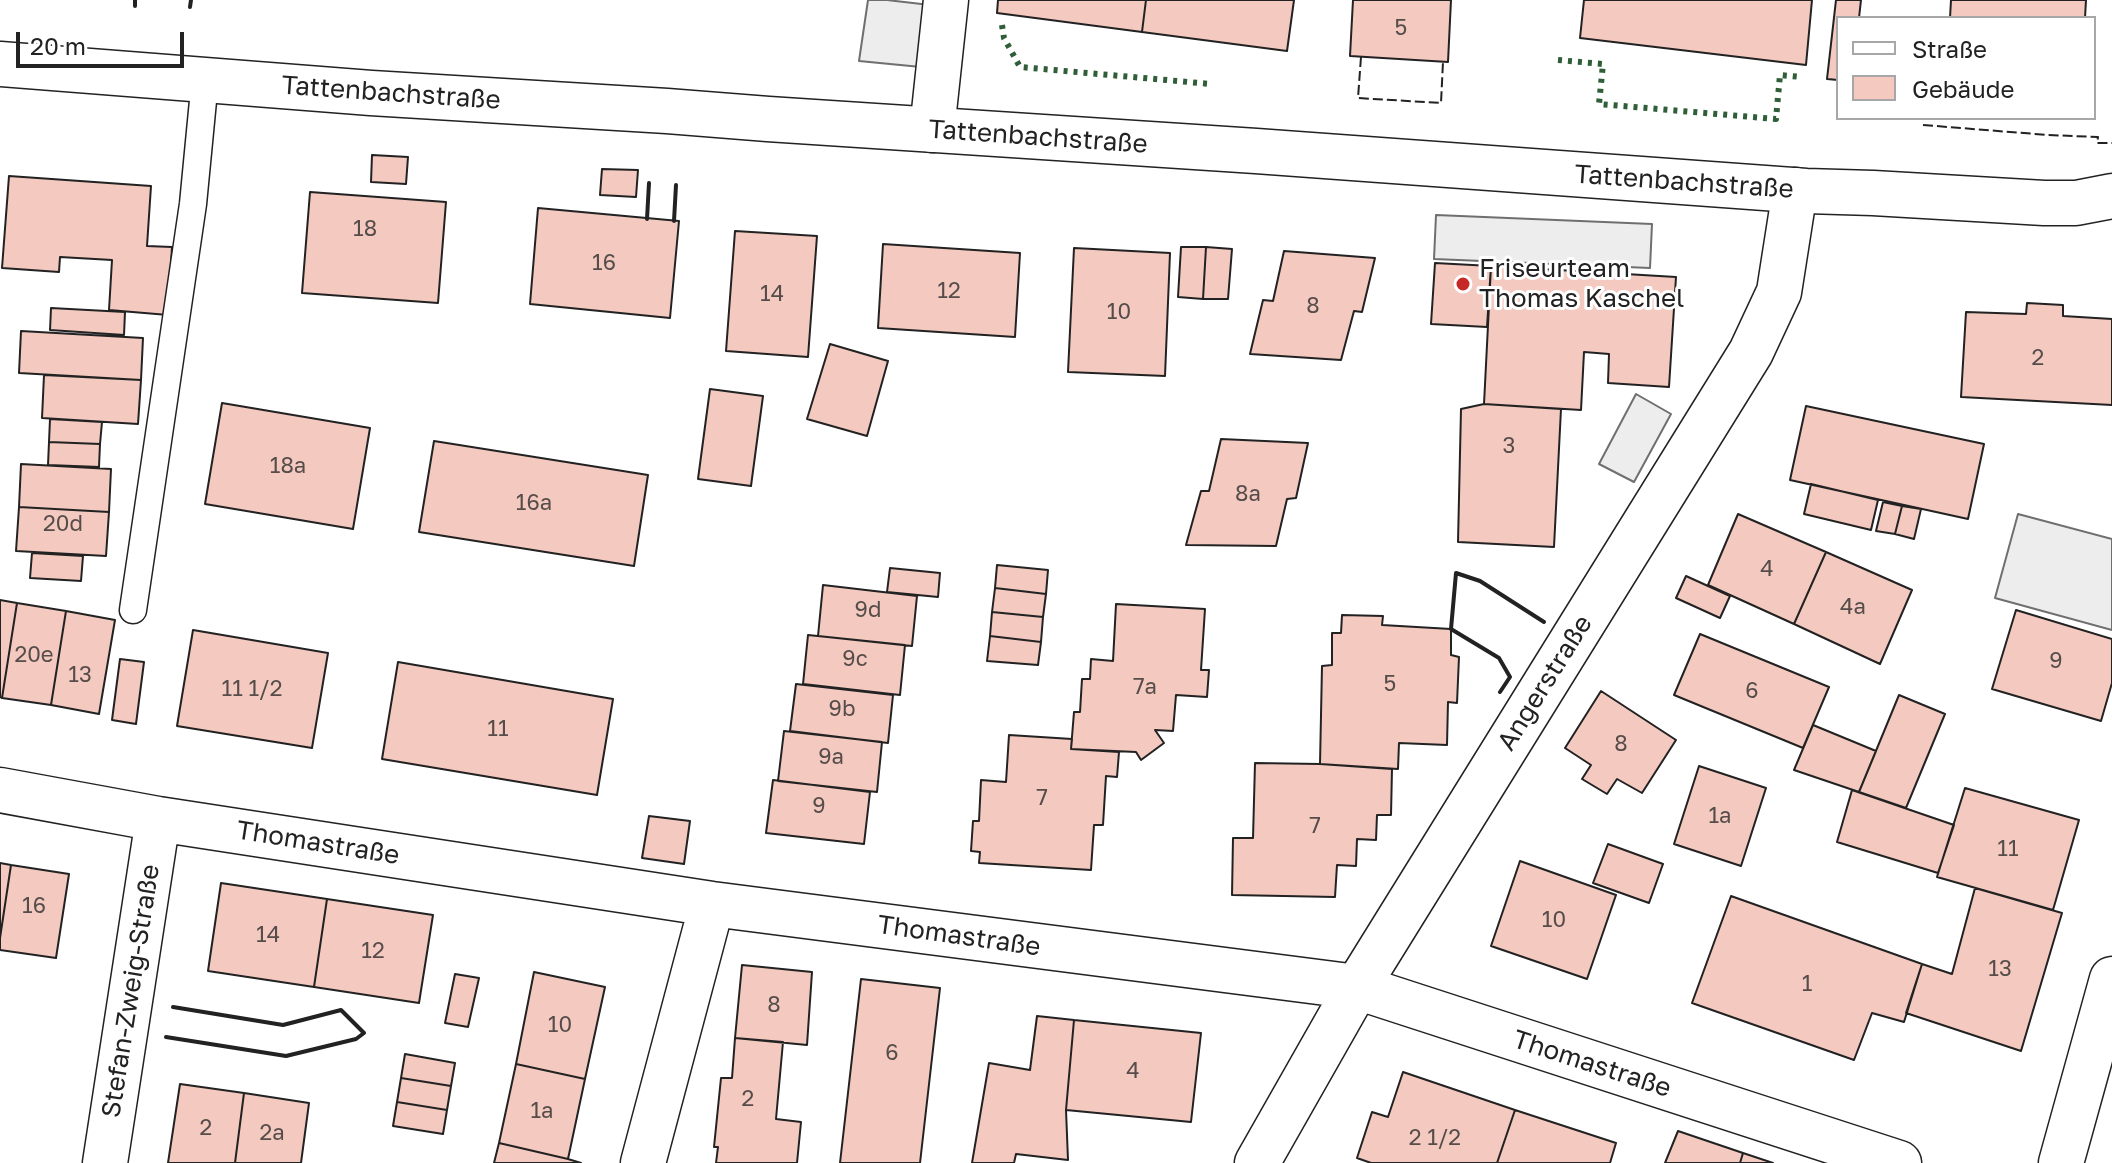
<!DOCTYPE html>
<meta charset="utf-8">
<style>
body{margin:0}
#map{position:relative;width:2112px;height:1163px;overflow:hidden;background:#fff;font-family:"Golos Text",sans-serif}
canvas{display:block}
.legend{position:absolute;left:1836px;top:16px;width:260px;height:104px;box-sizing:border-box;background:#fff;border:2px solid #a7a7a7;margin:0;padding:10px 14px;list-style:none;font-size:24px;color:#222}
.legend li{display:flex;align-items:center;gap:16px;height:40px}
.legend b{width:40px;border:2px solid #a7a7a7}
.scale{position:absolute;left:16px;top:32px;width:168px;height:36px;box-sizing:border-box;border:4px solid #222;border-top:0;padding-left:10px;font-size:24px;line-height:28px;white-space:nowrap;color:#222;-webkit-text-stroke:6px #fff;paint-order:stroke}
</style>
<div id="map">
<canvas width="2112" height="1163"></canvas>
<ul class="legend">
<li><b style="height:10px;background:#fff"></b>Straße</li>
<li><b style="height:22px;background:#f3c9c0"></b>Gebäude</li>
</ul>
<div class="scale">20 m</div>
</div>
<script>
const ctx = document.querySelector('canvas').getContext('2d');
ctx.lineJoin = 'round';
function fillPath(path, color) {
  ctx.fillStyle = color;
  ctx.fill(path, 'evenodd');
}
function trace(path, color, width, dash) {
  ctx.strokeStyle = color;
  ctx.lineWidth = width;
  ctx.lineCap = dash ? 'butt' : 'round';
  ctx.setLineDash(dash || []);
  ctx.stroke(path);
}
function label(font, color, halo, rows, align = 'center') {
  ctx.font = font + ' "Golos Text",sans-serif';
  ctx.lineWidth = 6;
  ctx.setLineDash([]);
  ctx.textBaseline = 'middle';
  ctx.strokeStyle = halo;
  ctx.fillStyle = color;
  for (const [text, x, y, turn = 0] of rows) {
    ctx.save();
    ctx.translate(x, y);
    ctx.rotate((+turn || 0) * Math.PI / 180);
    ctx.textAlign = isNaN(turn) ? turn : align;
    if (halo) ctx.strokeText(text, 0, 0);
    ctx.fillText(text, 0, 0);
    ctx.restore();
  }
}
const parking = new Path2D(`
 M868,0h19l43,5 -9,62 -62,-6z
 M1436,215l216,9 -2,44 -216,-9z
 M1636,394l35,20 -37,68 -35,-18z
 M2018,514l94,25v91l-117,-32z`);
fillPath(parking, '#ededed');
trace(parking, '#6f6f6f', 2);
const building = new Path2D(`
 M998,0h148l-4,32 -145,-19z
 M1146,0h148l-7,51 -145,-19z
 M1353,0h98l-3,62 -98,-6z
 M1584,0h228l-6,65 -226,-27z
 M1836,0h25l-2,18h-21v62l-11,-1z
 M1951,0h135l-1,18h-135z
 M372,155l36,2 -2,27 -35,-2z
 M602,169l36,1 -2,27 -36,-2z
 M9,176l142,10 -4,60 25,1 -4,68 -59,-5 3,-50 -52,-3 -1,15 -57,-4z
 M310,192l136,10 -8,101 -136,-10z
 M538,208l141,13 -9,97 -140,-14z
 M735,231l82,5 -9,121 -82,-6z
 M883,244l137,9 -5,84 -137,-9z
 M1181,247h25l-3,52 -25,-2z
 M1206,247l26,2 -4,50h-25z
 M1074,248l96,5 -5,123 -97,-4z
 M1284,251l91,7 -13,54 -8,-1 -13,49 -91,-6 13,-54 10,1z
 M1435,263l56,3 -4,61 -56,-3z
 M1491,266l185,11 -7,110 -61,-4 1,-29 -25,-2 -3,58 -97,-6z
 M2027,303l36,2v11l49,3v86l-151,-8 5,-85 60,2z
 M51,308l74,4 -1,23 -74,-5z
 M21,331l122,7 -2,42 -122,-7z
 M830,344l58,17 -21,75 -60,-17z
 M44,375l97,5 -3,44 -96,-6z
 M710,389l53,7 -12,90 -53,-7z
 M222,403l148,25 -17,101 -148,-25z
 M1484,404l77,5 -7,138 -96,-5 3,-133z
 M1806,406l178,38 -16,75 -178,-39z
 M50,419l52,3 -2,22 -51,-2z
 M1221,439l87,4 -12,55 -9,1 -11,47 -90,-1 15,-54h8z
 M434,441l214,34 -14,91 -215,-34z
 M49,442l51,2 -1,23 -51,-2z
 M21,464l90,5 -2,43 -90,-5z
 M1811,484l67,16 -7,30 -67,-16z
 M1883,502l19,4 -7,28 -19,-3z
 M1902,506l19,3 -7,30 -19,-5z
 M19,507l90,5 -3,44 -90,-5z
 M1738,514l88,38 -32,72 -86,-39z
 M1826,552l86,38 -32,74 -86,-40z
 M32,553l51,3 -2,25 -51,-3z
 M997,565l51,5 -2,24 -51,-6z
 M890,568l50,5 -2,24 -51,-5z
 M1686,576l44,20 -10,22 -44,-20z
 M823,585l94,11 -5,50 -94,-10z
 M995,588l51,6 -3,23 -51,-5z
 M0,600l17,3 -15,95 -2,-1z
 M17,603l49,8 -15,94 -49,-7z
 M1116,604l89,5 -4,61h8l-2,27 -31,-2 -3,36 -18,-1 9,13 -23,17 -5,-8 -65,-3 3,-37h6l2,-33h8l1,-20 22,2z
 M2016,610l96,29v44l-11,38 -109,-32z
 M66,611l49,9 -16,94 -48,-9z
 M992,612l51,5 -2,25 -51,-6z
 M1342,615l41,1 -1,9 69,4v26l8,2 -2,46 -9,-1 -1,43 -48,-2 -1,26 -78,-5 2,-98 10,-1v-32h9z
 M193,630l135,23 -16,95 -135,-22z
 M1700,634l129,53 -26,61 -129,-53z
 M808,635l97,10 -5,50 -97,-11z
 M990,636l51,6 -3,23 -51,-4z
 M120,659l24,3 -8,62 -24,-4z
 M398,662l215,37 -16,96 -215,-36z
 M796,684l97,11 -5,48 -98,-12z
 M1601,691l75,49 -34,53 -25,-14 -10,15 -25,-15 9,-14 -26,-17z
 M1899,695l46,19 -39,94 -47,-16z
 M1813,725l63,26 -17,41 -65,-22z
 M784,731l98,11 -5,50 -99,-11z
 M1009,735l63,4 -1,10 48,3 -2,25 -11,-1 -3,49h-9l-3,45 -112,-7 1,-11 -9,-1 2,-30h6l2,-41 25,2z
 M1255,763l65,1 72,5 -1,46h-14l-1,25 -19,-1 -1,27 -19,-1 -2,32 -103,-2 1,-57h20z
 M1699,766l67,22 -25,78 -67,-22z
 M773,780l97,12 -6,52 -98,-11z
 M1965,788l114,32 -26,90 -116,-33z
 M1852,790l102,35 -16,48 -101,-31z
 M649,816l41,5 -6,43 -42,-6z
 M1608,844l55,20 -14,39 -56,-20z
 M1520,861l96,34 -29,84 -96,-33z
 M0,863l11,2 -11,73z
 M11,865l58,9 -13,84 -56,-8v-12z
 M221,883l106,16 -13,88 -106,-16z
 M1975,888l87,25 -41,138 -115,-38 16,-49 30,10z
 M1731,896l191,68 -18,58 -32,-9 -18,47 -162,-57z
 M327,899l106,16 -14,88 -105,-16z
 M742,965l70,7 -5,73 -72,-7z
 M534,972l71,15 -20,92 -69,-15z
 M455,974l24,4 -11,49 -23,-4z
 M861,979l79,9 -20,175h-80z
 M1037,1016l37,4 -8,90 2,50 -52,-6 -2,9h-42l17,-100 41,7z
 M1074,1020l127,13 -10,89 -125,-12z
 M735,1038l48,4 -7,77 25,3 -4,41h-81l2,-16h-4l7,-69h11z
 M405,1054l50,9 -4,23 -50,-8z
 M516,1064l69,15 -17,80 -69,-16z
 M1403,1072l112,38 -18,53h-126l-14,-5 15,-46 16,5z
 M401,1078l50,8 -4,24 -50,-8z
 M180,1084l64,9 -9,70h-67z
 M244,1093l65,10 -8,60h-66z
 M397,1102l50,8 -4,24 -50,-8z
 M1515,1110l101,33 -6,20h-113z
 M1678,1131l65,22 -3,10h-75z
 M499,1143l69,16 13,4h-87z
 M1743,1153l30,10h-33z`);
fillPath(building, '#f3c9c0');
trace(building, '#222', 2);
const service = new Path2D(`
 M133,610l60,-406 12,-124`);
const minor = new Path2D(`
 M932,130l14,-130
 M0,790l158,29 554,85 645,83 542,176
 M105,1163l53,-344
 M643,1163l69,-259
 M1257,1163l100,-176 394,-635 28,-60 16,-102
 M2061,1163l51,-184`);
const tertiary = new Path2D(`
 M0,64l371,29 296,18 101,8 488,32 550,40 67,2 171,10h32l36,-7`);
trace(service, '#222', 29);
trace(minor, '#222', 47);
trace(tertiary, '#222', 47);
trace(service, '#fff', 26);
trace(minor, '#fff', 44);
trace(tertiary, '#fff', 44);
trace(new Path2D(`
 M1002,25l2,13 16,29 191,17
 M1558,60l45,4 -4,40 177,15 4,-44 21,2`), '#2f5e38', 6, [4, 6]);
trace(new Path2D(`
 M1361,57l-3,41 83,5 2,-41
 M1923,125l125,10 50,2 -1,6h15`), '#222', 2, [10, 4]);
trace(new Path2D(`
 M135,6v-6
 M190,7l1,-7
 M647,219l2,-36
 M674,221l2,-36
 M1500,692l10,-15 -11,-19 -48,-29 5,-56 24,8 64,41
 M166,1037l120,19 70,-17 8,-6 -23,-23 -58,15 -110,-18`), '#222', 4);
for (const [x, y, r, color] of [
 [1463,284,8,"#c62828"]
]) {
  const dot = new Path2D();
  dot.arc(x, y, r, 0, 2 * Math.PI);
  ctx.fillStyle = color;
  ctx.fill(dot);
  trace(dot, '#fff', 3);
}
label('22px', '#564c4a', null, [
 ["5",1401,28],
 ["18",365,229],
 ["16",604,263],
 ["12",949,291],
 ["14",772,294],
 ["8",1313,306],
 ["10",1119,312],
 ["2",2038,358],
 ["3",1509,446],
 ["18a",288,466],
 ["8a",1248,494],
 ["16a",534,503],
 ["20d",63,524],
 ["4",1767,569],
 ["4a",1853,607],
 ["9d",868,610],
 ["20e",34,655],
 ["9c",855,659],
 ["9",2056,661],
 ["13",80,675],
 ["5",1390,684],
 ["7a",1145,687],
 ["11 1/2",252,689],
 ["6",1752,691],
 ["9b",842,709],
 ["11",498,729],
 ["8",1621,744],
 ["9a",831,757],
 ["7",1042,798],
 ["9",819,806],
 ["1a",1720,816],
 ["7",1315,826],
 ["11",2008,849],
 ["16",34,906],
 ["10",1554,920],
 ["14",268,935],
 ["12",373,951],
 ["13",2000,969],
 ["1",1807,984],
 ["8",774,1005],
 ["10",560,1025],
 ["6",892,1053],
 ["4",1133,1071],
 ["2",748,1099],
 ["1a",542,1111],
 ["2",206,1128],
 ["2a",272,1133],
 ["2 1/2",1435,1138]
]);
label('26px', '#222', '#fff', [
 ["Tattenbachstraße",391,93,4],
 ["Tattenbachstraße",1038,137,4],
 ["Tattenbachstraße",1684,182,4],
 ["Angerstraße",1545,683,-58],
 ["Thomastraße",318,843,9],
 ["Thomastraße",959,936,8],
 ["Stefan-Zweig-Straße",131,991,-81],
 ["Thomastraße",1592,1064,18]
]);
label('26px', '#222', '#fff', [
 ["Friseurteam",1479,269],
 ["Thomas Kaschel",1479,299]
], 'left');
</script>
